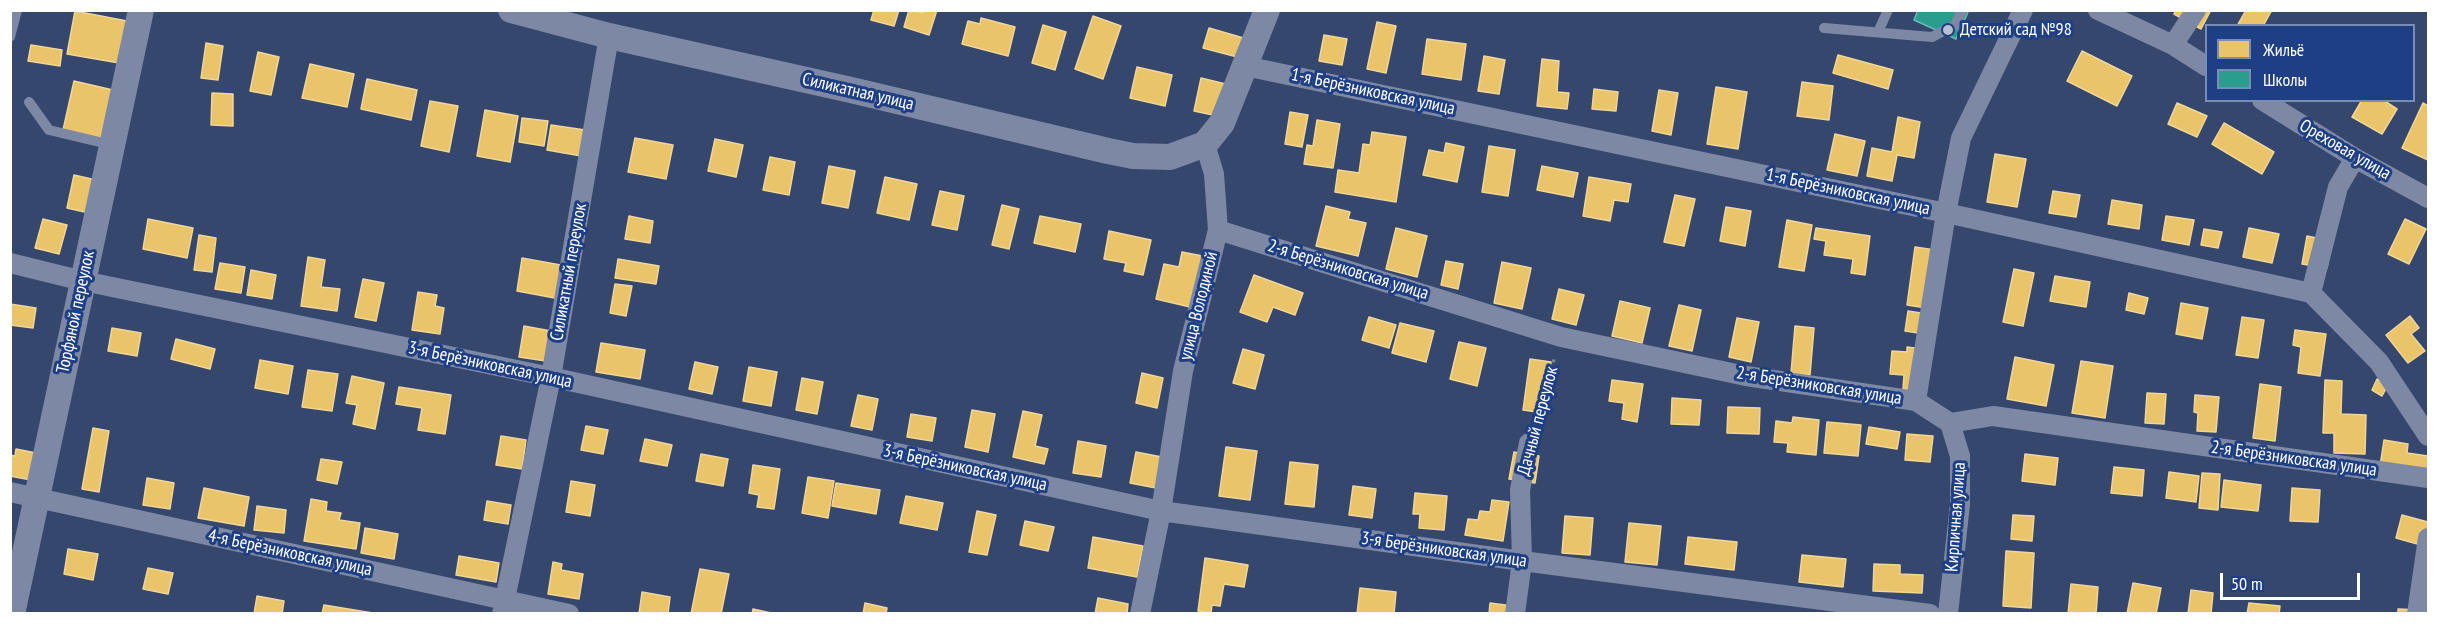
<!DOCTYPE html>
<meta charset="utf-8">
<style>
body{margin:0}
#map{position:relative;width:2439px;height:624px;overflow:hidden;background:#36476e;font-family:"PT Sans Narrow",sans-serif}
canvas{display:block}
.frame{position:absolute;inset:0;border:12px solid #fff;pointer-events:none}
.legend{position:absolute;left:2205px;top:24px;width:210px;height:78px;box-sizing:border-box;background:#1f3f85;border:2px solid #798cb6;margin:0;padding:8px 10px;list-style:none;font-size:18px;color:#fff}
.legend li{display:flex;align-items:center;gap:12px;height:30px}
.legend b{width:30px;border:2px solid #798cb6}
.scale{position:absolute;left:2220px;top:573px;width:140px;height:27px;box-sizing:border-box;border:3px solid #fff;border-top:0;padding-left:8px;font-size:18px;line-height:21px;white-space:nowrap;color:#fff;-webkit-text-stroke:4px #1f3f85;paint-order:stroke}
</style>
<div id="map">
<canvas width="2439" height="624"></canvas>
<div class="frame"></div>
<ul class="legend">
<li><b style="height:16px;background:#e9c46a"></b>Жильё</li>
<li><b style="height:16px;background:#2a9d8f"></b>Школы</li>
</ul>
<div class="scale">50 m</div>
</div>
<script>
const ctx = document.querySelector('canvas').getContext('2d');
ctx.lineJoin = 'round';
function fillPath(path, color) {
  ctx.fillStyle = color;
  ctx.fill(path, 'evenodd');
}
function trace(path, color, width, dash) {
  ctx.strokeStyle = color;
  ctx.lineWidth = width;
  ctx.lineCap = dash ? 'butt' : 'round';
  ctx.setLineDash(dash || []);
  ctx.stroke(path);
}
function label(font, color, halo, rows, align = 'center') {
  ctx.font = font + ' "PT Sans Narrow",sans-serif';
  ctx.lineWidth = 6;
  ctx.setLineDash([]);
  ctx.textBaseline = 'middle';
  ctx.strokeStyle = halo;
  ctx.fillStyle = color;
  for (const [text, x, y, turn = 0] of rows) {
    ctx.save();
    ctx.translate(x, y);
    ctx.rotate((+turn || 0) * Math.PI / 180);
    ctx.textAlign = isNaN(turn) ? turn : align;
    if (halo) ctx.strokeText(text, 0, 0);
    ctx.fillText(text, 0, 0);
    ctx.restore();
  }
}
const homes = new Path2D(`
 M874,10h25l-5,16 -23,-6z
 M909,10l14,3 1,-3h13l-8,25 -25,-8z
 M2176,10h35l-10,19 -27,-15z
 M2246,10h26l-9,16h-26z
 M75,11l52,10 -8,42 -52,-9z
 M1093,16l28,10 -18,53 -28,-10z
 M981,18l34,9 -7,29 -46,-12 6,-23 12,3z
 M1377,22l19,4 -10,47 -19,-4z
 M1043,25l23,7 -11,38 -23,-7z
 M1209,28l38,11 -6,19 -38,-10z
 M1324,35l23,4 -5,26 -23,-4z
 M1427,39l39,5 -5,36 -39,-6z
 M206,43l17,3 -5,34 -17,-2z
 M31,45l31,5 -2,16 -32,-5z
 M2082,51l50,25 -15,30 -50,-25z
 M258,52l21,5 -8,38 -21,-4z
 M1838,55l55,15 -5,19 -55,-16z
 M1484,56l21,4 -6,34 -21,-3z
 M1542,59l17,2 -2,31 12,1 -2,16 -30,-3z
 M310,64l44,10 -7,33 -45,-9z
 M1137,67l35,8 -7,31 -35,-8z
 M1201,78l33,8 -7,32 -33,-7z
 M367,79l50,11 -6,30 -50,-11z
 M74,81l39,9 -12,49 -38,-9z
 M1802,82l31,4 -4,34 -32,-4z
 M1716,87l31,5 -9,57 -31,-5z
 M1594,89l24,3 -2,19 -24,-2z
 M1659,90l19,3 -7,42 -19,-4z
 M212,93l21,1v32l-22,-1z
 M2362,100h21l14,9 -15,25 -30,-17z
 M430,101l28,5 -9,46 -28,-6z
 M2177,103l30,13 -10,21 -29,-13z
 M2423,103l5,3v54l-26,-12z
 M485,110l33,6 -8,46 -33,-6z
 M1290,112l18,3 -6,32 -17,-3z
 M1898,117l22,5 -6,36 -17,-3 -5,26 -25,-5 5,-28 20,4z
 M522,118l26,3 -4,25 -25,-4z
 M1317,120l23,4 -7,44 -29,-4 3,-19 6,1z
 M2224,123l50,29 -12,22 -50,-30z
 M551,125l41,6 -5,26 -40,-7z
 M1372,132l34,5 -10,65 -61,-10 3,-22 21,3 4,-29 7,1z
 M1835,134l30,7 -8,35 -30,-6z
 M635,138l38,7 -7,34 -38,-7z
 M715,139l28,6 -7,32 -28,-6z
 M1446,143l18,4 -7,35 -34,-7 6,-25 15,3z
 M1489,146l26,4 -7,46 -26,-4z
 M1995,154l31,5 -9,48 -30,-5z
 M770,157l25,5 -6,33 -26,-5z
 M829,166l26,5 -7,37 -26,-5z
 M1542,166l36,7 -5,24 -36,-7z
 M74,175l22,5 -7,33 -22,-5z
 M885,177l32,7 -8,36 -32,-7z
 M1589,177l42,7 -3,18 -14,-2 -4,21 -27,-5z
 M940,191l24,5 -7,34 -25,-5z
 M2053,191l27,4 -4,22 -27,-4z
 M1675,195l20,4 -11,47 -20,-4z
 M2112,200l30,5 -3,24 -31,-5z
 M1002,205l17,4 -10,40 -17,-4z
 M1326,206l24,6 -2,7 18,4 -8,33 -42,-10z
 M1726,207l25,4 -6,35 -25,-5z
 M629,216l24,5 -3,22 -25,-4z
 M1040,216l41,8 -6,28 -41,-9z
 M2166,216l28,4 -5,25 -27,-5z
 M43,219l24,6 -8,29 -24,-6z
 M148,219l45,9 -6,30 -44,-9z
 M2405,219l21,10 -17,35 -21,-10z
 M1787,220l25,5 -8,46 -25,-4z
 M1396,228l31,8 -10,41 -31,-8z
 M1816,228l54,8 -5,39 -14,-2 2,-14 -29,-4 2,-14 -12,-2z
 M2249,228l30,6 -7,29 -29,-6z
 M2204,229l18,3 -4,16 -17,-3z
 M1109,231l42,9 -8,35 -19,-4 2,-8 -22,-4z
 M199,235l17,3 -4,34 -18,-2z
 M2307,236l25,5 -5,27 -25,-4z
 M1915,247l27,4 -9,58 -26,-4z
 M1182,252l26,5 -18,50 -34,-8 8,-35 15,3z
 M308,257l17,3 -4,27 19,2 -3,22 -36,-5z
 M522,258l44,8 -6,33 -43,-8z
 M618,259l41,7 -3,18 -41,-6z
 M1446,261l17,3 -5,25 -17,-4z
 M1502,262l29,6 -9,41 -28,-6z
 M220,263l25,4 -4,26 -26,-4z
 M2014,269l20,4 -11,53 -20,-4z
 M251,270l25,5 -4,24 -25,-4z
 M1254,275l49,18 -8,22 -22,-8 -6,15 -27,-10z
 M2055,276l35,6 -4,25 -36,-6z
 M363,279l21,4 -8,38 -21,-4z
 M615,284l17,2 -6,30 -16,-3z
 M1559,289l25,6 -8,30 -24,-6z
 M418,292l19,3 -2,11 9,2 -4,26 -28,-4z
 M2129,293l19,5 -4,16 -18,-4z
 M1620,301l30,7 -8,35 -30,-7z
 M2181,303l27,5 -6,31 -26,-5z
 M10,304l26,4 -3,20 -23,-3z
 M1679,305l22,5 -9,41 -23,-5z
 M1908,311l26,4 -3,20 -26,-4z
 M2410,316l9,12 -8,6 14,17 -17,12 -22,-28z
 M1369,317l27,8 -7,23 -27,-8z
 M2242,317l22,3 -6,38 -22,-3z
 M1737,318l22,4 -8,40 -22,-5z
 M1400,323l34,8 -8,31 -34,-9z
 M524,326l27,5 -5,30 -27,-4z
 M1795,326l19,2 -4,47 -19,-2z
 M112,328l29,5 -4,23 -29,-5z
 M2295,330l31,4 -6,42 -22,-3 3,-26 -8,-2z
 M176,339l39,10 -5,20 -39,-10z
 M1459,342l27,6 -9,38 -27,-7z
 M601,343l44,7 -5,29 -44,-7z
 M1907,347l15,2 -4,42 -15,-2 1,-14 -14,-1 2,-23 15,1z
 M1243,349l21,6 -9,34 -22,-6z
 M2015,357l39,8 -8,41 -39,-7z
 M1530,359l21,3 -7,51 -21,-3z
 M260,360l33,6 -5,28 -33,-6z
 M2081,361l32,5 -8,52 -33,-5z
 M695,362l23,5 -6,27 -23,-5z
 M749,367l28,5 -6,34 -28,-5z
 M308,370l30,4 -6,37 -30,-4z
 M1142,373l21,5 -6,30 -21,-5z
 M352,376l32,7 -9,46 -22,-5 4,-19 -11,-2z
 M802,378l21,4 -6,32 -21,-4z
 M2377,379l11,6 -6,11 -10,-6z
 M1612,380l31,4 -6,38 -15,-3 2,-16 -15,-2z
 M2325,380l17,1 -1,33 25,1 -1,39 -31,-1v-20h-11z
 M2260,384l21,3 -6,54 -22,-3z
 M399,387l52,8 -6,39 -27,-4 4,-22 -26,-4z
 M2147,393l19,1 -2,30 -19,-1z
 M858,395l20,4 -6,31 -21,-4z
 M2195,395l24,2 -3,35 -19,-1 1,-18 -4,-1z
 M1672,398l29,2 -2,25 -28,-1z
 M1728,407l32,1 -1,26 -32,-1z
 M972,410l23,4 -7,38 -23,-5z
 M1023,411l19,4 -7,31 13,3 -4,15 -31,-7z
 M911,414l25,4 -4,23 -25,-4z
 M1793,417l26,3 -3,35 -29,-3 1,-9 -14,-1 2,-21 16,2z
 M1827,422l34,3 -3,31 -34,-3z
 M586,426l22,4 -5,24 -22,-4z
 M1869,427l31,5 -3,17 -31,-5z
 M93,428l16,3 -10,61 -17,-3z
 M1907,434l26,2 -3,26 -25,-2z
 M501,436l25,4 -4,29 -26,-4z
 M645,439l27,6 -5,21 -27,-5z
 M2384,440l24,4 -1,9 21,3v17l-48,-7z
 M1078,441l28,5 -5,31 -28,-4z
 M1226,447l31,4 -7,49 -31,-4z
 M16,449l20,4 -5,27 -21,-4v-21l5,1z
 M1136,452l26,5 -6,31 -26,-5z
 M1514,452l25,4 -4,27 -26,-4z
 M701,454l27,5 -5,27 -27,-5z
 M2025,454l33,4 -3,27 -33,-4z
 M321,459l21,3 -5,22 -20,-4z
 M1290,462l28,3 -4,42 -29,-3z
 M753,465l27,4 -6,40 -17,-2 2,-12 -10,-2z
 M2114,467l30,3 -2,26 -31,-3z
 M2169,472l30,4 -3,26 -30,-4z
 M2202,473l18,1 -2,36 -19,-2z
 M808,477l26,4 -6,37 -26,-5z
 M147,478l27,5 -4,26 -27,-4z
 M2224,480l37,5 -3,26 -37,-4z
 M571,481l24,4 -5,31 -24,-4z
 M836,483l44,7 -4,24 -44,-8z
 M1353,486l23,3 -4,29 -23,-3z
 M204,488l45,9 -5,29 -46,-8z
 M2292,488l28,2 -2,32 -28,-1z
 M1415,493l32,3 -3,34 -25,-2 1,-14h-7z
 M906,496l37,7 -6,27 -37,-7z
 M311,499l16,3 -1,9 15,2 -2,7 21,3 -4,26 -52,-8z
 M1492,500l17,2 -6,39 -38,-6 3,-16 10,1 2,-9 10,1z
 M487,501l24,4 -3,19 -24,-4z
 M257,506l29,4 -2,23 -30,-3z
 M977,511l19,4 -9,40 -18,-3z
 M2013,515l21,1 -2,25 -21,-2z
 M2402,515l26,7v25l-32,-9z
 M1565,516l28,2 -3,37 -28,-2z
 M1025,521l29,6 -6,24 -28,-6z
 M1629,523l32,3 -4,39 -32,-3z
 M365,528l33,6 -4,25 -33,-6z
 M1093,537l50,9 -6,31 -49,-9z
 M1688,537l49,5 -3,28 -49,-6z
 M68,549l30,5 -5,26 -29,-6z
 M2006,551l28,2 -3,55 -28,-2z
 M1802,555l44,4 -3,28 -44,-5z
 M459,556l40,7 -3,19 -40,-7z
 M1205,558l43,7 -4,22 -20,-3 -4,22 -8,-1 -1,8 -13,-2z
 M553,562l9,2 -1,6 22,4 -4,25 -31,-5z
 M1874,564l26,1v9l23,1 -1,18 -49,-2z
 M148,568l25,5 -5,21 -25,-5z
 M700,569l29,5 -8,40h-30z
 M2133,583l28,5 -5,26h-29z
 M2071,584l27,3 -2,27h-28z
 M1360,588l36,4 -2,22h-37z
 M2191,590l22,3 -2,21h-23z
 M642,592l28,5 -2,17h-29z
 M257,596l27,5 -2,13h-28z
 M1098,598l30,6 -1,10h-32z
 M865,603l22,5 -1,6h-23z
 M1490,603l31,4 -1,7h-31z
 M2249,603l31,3 -1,8h-32z
 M324,605l55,9h-57z
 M753,609l23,5h-24z
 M2398,609l23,1v4h-23z`);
fillPath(homes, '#e9c46a');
trace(homes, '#f0d697', 1.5);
const schools = new Path2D(`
 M1918,10h51l-13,29 -42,-19z`);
fillPath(schools, '#2a9d8f');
trace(schools, '#6abab1', 1.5);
trace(new Path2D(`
 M1534,427l21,-71`), '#7d88a4', 3, [3, 4.5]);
trace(new Path2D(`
 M1824,28l108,9 23,-12 7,-15
 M1878,32l10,-22
 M10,37l7,-27
 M29,102l20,28 63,15`), '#7d88a4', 10);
trace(new Path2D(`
 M2098,10l75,35 33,21
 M2173,45l23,-35
 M1245,66l701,147 365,80 27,-106 17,-29
 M2262,100l93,58 73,40
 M1218,230l343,107 185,39 170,25 34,22 43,-7 435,62
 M10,263l73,18 468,96 610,134 361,50 408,53
 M2311,293l68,69 49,74
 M1916,401l30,-188 15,-75 62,-128
 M10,492l559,122
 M502,614l49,-237 58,-341
 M1140,614l21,-103 22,-140 35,-141 -4,-56 -9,-30
 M1515,614l7,-53 -2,-71 9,-47
 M1948,614l12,-110v-48l-10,-33
 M2417,614l11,-76`), '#7d88a4', 20);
trace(new Path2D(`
 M511,10l98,26 242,54 257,61 25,5 37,1 35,-13 17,-21 45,-113
 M12,614l129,-604`), '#7d88a4', 26);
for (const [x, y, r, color] of [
 [1948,30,6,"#b9bfcc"]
]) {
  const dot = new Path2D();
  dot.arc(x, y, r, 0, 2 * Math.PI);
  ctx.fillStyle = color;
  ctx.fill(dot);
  trace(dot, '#1f3f85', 2);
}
label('18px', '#fff', '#1f3f85', [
 ["Детский сад №98",1960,30]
], 'left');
label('18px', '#fff', '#1f3f85', [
 ["Силикатная улица",858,92,13],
 ["1-я Берёзниковская улица",1373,92,12],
 ["Ореховая улица",2345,150,30],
 ["1-я Берёзниковская улица",1848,192,12],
 ["2-я Берёзниковская улица",1348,270,17],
 ["Силикатный переулок",569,272,-80],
 ["улица Володиной",1199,306,-76],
 ["Торфяной переулок",76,312,-78],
 ["3-я Берёзниковская улица",490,365,12],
 ["2-я Берёзниковская улица",1819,386,9],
 ["Дачный переулок",1538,421,-75],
 ["2-я Берёзниковская улица",2294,459,8],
 ["3-я Берёзниковская улица",965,468,12],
 ["Кирпичная улица",1956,517,-86],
 ["3-я Берёзниковская улица",1444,550,8],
 ["4-я Берёзниковская улица",290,553,12]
]);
</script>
